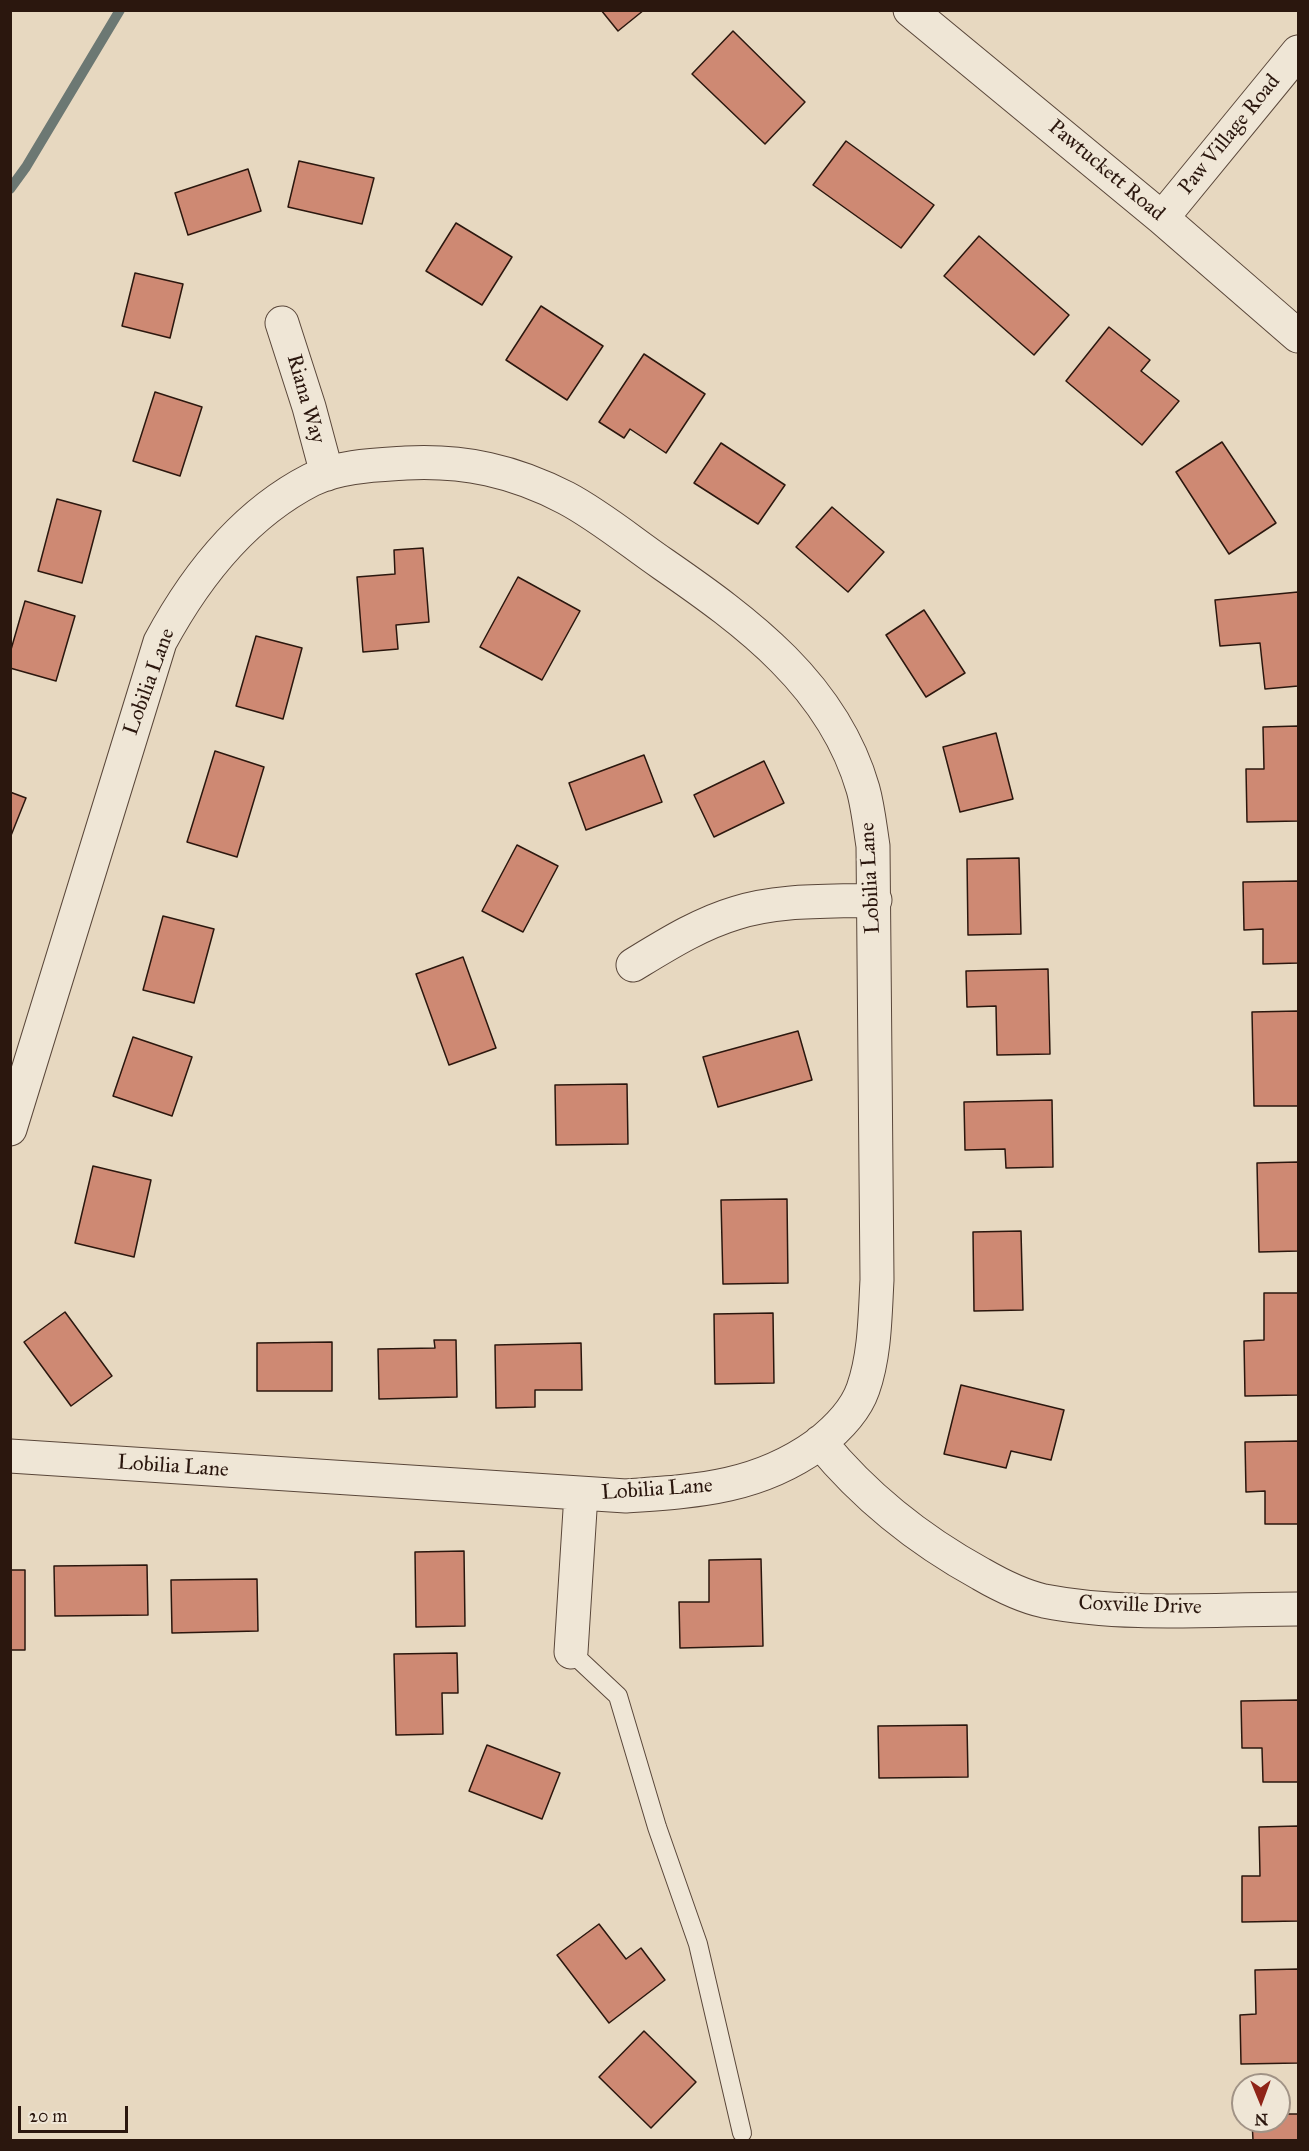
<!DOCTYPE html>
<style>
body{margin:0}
#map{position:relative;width:1309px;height:2151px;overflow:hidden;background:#e7d8c0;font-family:"IM FELL Great Primer",serif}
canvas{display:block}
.frame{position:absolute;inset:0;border:12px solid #2b170e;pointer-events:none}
.north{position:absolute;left:1231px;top:2073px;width:60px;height:60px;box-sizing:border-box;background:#efe6d6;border:2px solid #a19386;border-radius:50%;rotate:179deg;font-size:16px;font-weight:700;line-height:24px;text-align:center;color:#2b170e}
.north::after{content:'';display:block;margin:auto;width:21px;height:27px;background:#8f2418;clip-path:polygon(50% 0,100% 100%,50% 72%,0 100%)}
.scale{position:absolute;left:18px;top:2106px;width:110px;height:27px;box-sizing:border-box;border:3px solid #2b170e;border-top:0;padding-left:8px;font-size:18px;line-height:21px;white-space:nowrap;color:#2b170e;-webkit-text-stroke:4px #efe6d6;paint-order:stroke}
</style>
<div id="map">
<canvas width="1309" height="2151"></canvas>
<div class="frame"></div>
<div class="north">N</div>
<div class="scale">20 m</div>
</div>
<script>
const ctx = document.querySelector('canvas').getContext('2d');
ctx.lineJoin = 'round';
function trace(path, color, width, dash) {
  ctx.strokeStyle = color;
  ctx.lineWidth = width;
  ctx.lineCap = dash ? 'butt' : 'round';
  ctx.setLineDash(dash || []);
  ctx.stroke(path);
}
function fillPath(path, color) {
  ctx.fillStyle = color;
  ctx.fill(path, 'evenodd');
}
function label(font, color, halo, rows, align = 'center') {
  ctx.font = font + ' "IM FELL Great Primer",serif';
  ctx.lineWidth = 6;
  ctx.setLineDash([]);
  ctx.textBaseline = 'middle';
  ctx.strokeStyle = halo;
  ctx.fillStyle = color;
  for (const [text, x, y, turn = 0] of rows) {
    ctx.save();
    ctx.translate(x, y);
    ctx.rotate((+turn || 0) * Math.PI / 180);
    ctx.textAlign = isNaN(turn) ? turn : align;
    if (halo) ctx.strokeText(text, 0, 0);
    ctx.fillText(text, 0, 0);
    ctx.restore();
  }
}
trace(new Path2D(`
 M10,189l16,-22 94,-157`), '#6c7873', 10);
const building = new Path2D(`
 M601,10h43l-26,21z
 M733,31l72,71 -40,42 -73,-70z
 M846,141l88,64 -33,43 -88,-63z
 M299,161l75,17 -12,46 -74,-17z
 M248,169l13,42 -73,24 -13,-42z
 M456,223l56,34 -30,48 -56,-34z
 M979,236l90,79 -35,40 -90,-79z
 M135,273l48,11 -13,54 -48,-12z
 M541,306l62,40 -36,54 -61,-40z
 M1109,327l41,33 -9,11 38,30 -37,44 -76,-64z
 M644,354l61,40 -39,59 -36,-24 -6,9 -25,-16z
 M155,392l47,15 -22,69 -47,-15z
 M1222,442l54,81 -47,31 -53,-82z
 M721,443l64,42 -27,39 -64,-41z
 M57,499l44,12 -19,72 -44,-12z
 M832,507l52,45 -36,40 -52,-45z
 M423,548l6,74 -33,3 2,24 -35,3 -6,-75 38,-3 -1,-24z
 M518,577l62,34 -38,69 -62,-33z
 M1298,592v94l-33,3 -5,-46 -40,3 -5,-46z
 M25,601l50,15 -19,65 -46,-13v-15z
 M924,610l41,63 -39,24 -40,-62z
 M256,636l46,12 -19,71 -47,-13z
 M1298,726v95l-51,1 -1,-53h18l-1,-42z
 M996,733l17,66 -53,13 -17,-65z
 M215,751l49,16 -27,90 -50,-15z
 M644,755l18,47 -76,28 -17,-47z
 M764,761l20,42 -70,34 -20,-42z
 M10,792l16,6 -16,40z
 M517,845l41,21 -35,66 -41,-21z
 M1019,858l2,76 -53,1 -1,-76z
 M1298,881v82l-35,1v-35l-19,1 -1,-48z
 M163,916l51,13 -20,74 -51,-13z
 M463,957l33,91 -47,17 -33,-91z
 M1048,969l2,85 -53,1 -1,-49 -29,1 -1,-36z
 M1298,1011v95h-44l-2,-94z
 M798,1031l14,49 -94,27 -15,-50z
 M133,1037l59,20 -20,59 -59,-20z
 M627,1084l1,60 -72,1 -1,-60z
 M1052,1100l1,67 -47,1 -1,-19 -40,1 -1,-48z
 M1298,1162v89l-39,1 -2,-89z
 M93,1166l58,14 -17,77 -59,-14z
 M787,1199l1,84 -65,1 -2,-84z
 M1021,1231l2,79 -49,1 -1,-79z
 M1264,1293h34v102l-53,1 -1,-55 20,-1z
 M65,1312l47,64 -41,30 -47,-64z
 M773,1313l1,70 -59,1 -1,-70z
 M434,1340h22l1,57 -78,2 -1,-50 57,-1z
 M332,1342v49h-75v-48z
 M581,1343l1,47h-47v17l-39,1 -1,-63z
 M961,1385l103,25 -13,50 -40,-9 -5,17 -62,-14z
 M1298,1441v83h-33v-33l-19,1 -1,-50z
 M464,1551l1,75 -49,1 -1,-75z
 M761,1559l2,87 -83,2 -1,-46h30v-42z
 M147,1565l1,50 -93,1 -1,-50z
 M10,1570h15v80h-15z
 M257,1579l1,52 -86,2 -1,-53z
 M457,1653l1,40h-16l1,41 -47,1 -2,-81z
 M1298,1700v82h-35l-1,-34h-20l-1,-47z
 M967,1725l1,52 -89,1 -1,-52z
 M487,1745l73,28 -18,46 -73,-28z
 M1298,1826v95l-56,1v-46h18l-1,-49z
 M599,1924l27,35 15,-11 24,32 -56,43 -52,-68z
 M1298,1969v94l-57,1 -1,-49 16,-1 -1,-44z
 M644,2031l52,51 -45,46 -52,-51z
 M1279,2114h19v26h-45l-1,-19h27z`);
fillPath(building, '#ce8973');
trace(building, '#2b170e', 1.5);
const lane = new Path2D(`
 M571,1652l47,44 39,131 41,117 44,189`);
const street = new Path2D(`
 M910,10l252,208 136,118
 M1162,218l136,-166
 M282,323l27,84 18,67
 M633,965c33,-20 66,-41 103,-52 44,-14 94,-11 139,-13
 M10,1129l150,-487c35,-65 83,-127 151,-162 28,-14 64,-15 95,-17 58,-3 108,8 160,35 34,18 65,44 97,66 84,58 170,121 200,225 5,18 7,38 10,57l4,434c-2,36 -2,75 -14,109 -8,23 -28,42 -46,56 -60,43 -120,46 -191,51l-616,-40
 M820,1442c45,55 99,98 161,132 19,11 41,22 63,27 82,16 171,8 254,8
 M571,1652l10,-158`);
trace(lane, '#5a473a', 20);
trace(street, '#5a473a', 35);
trace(lane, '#efe6d6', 18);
trace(street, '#efe6d6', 33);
label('21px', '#2b170e', '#efe6d6', [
 ["Paw Village Road",1230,135,-51],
 ["Pawtuckett Road",1106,171,40],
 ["Riana Way",305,399,74],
 ["Lobilia Lane",150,682,-70],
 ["Lobilia Lane",871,878,-93],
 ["Lobilia Lane",173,1467,4],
 ["Lobilia Lane",657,1490,-4],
 ["Coxville Drive",1140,1606,2]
]);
</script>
